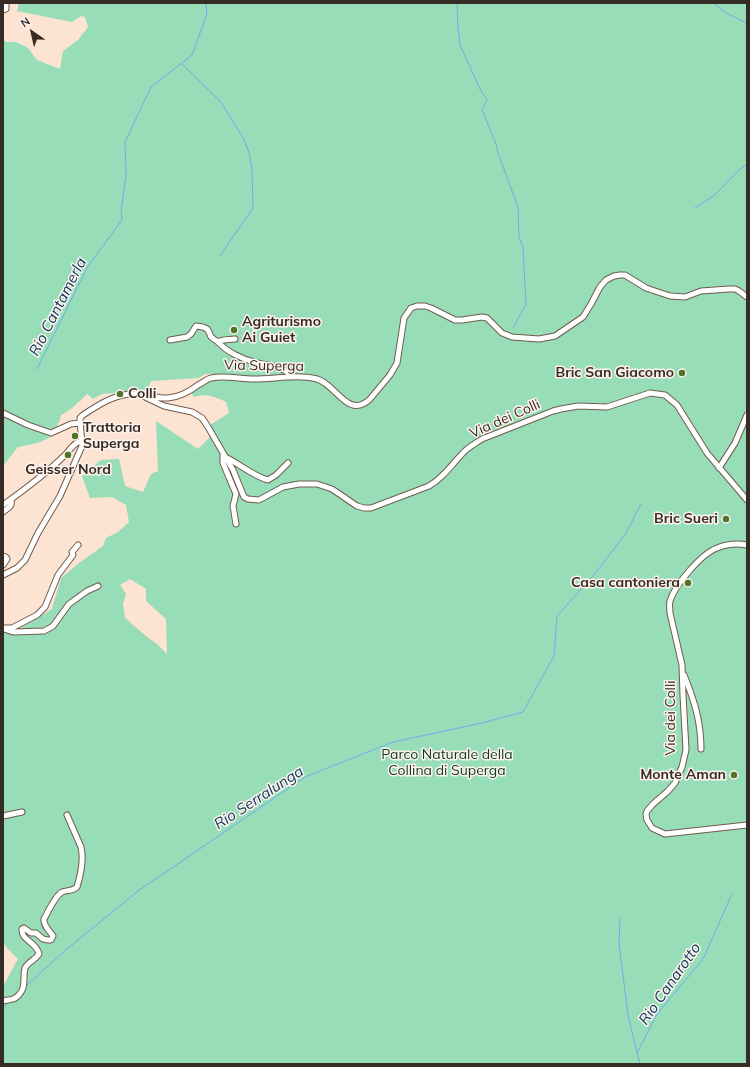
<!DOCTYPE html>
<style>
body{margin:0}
#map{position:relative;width:750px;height:1067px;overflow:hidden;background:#fde3d1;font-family:Mulish,sans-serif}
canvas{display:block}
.frame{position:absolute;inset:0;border:4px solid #362c25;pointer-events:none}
.north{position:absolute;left:12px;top:12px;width:40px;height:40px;-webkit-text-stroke:3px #fef3ec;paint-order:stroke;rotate:326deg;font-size:11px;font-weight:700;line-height:16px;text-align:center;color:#362c25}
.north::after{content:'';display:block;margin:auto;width:14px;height:18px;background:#362c25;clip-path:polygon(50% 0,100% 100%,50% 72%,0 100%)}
</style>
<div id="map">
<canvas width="750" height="1067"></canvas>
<div class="frame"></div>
<div class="north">N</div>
</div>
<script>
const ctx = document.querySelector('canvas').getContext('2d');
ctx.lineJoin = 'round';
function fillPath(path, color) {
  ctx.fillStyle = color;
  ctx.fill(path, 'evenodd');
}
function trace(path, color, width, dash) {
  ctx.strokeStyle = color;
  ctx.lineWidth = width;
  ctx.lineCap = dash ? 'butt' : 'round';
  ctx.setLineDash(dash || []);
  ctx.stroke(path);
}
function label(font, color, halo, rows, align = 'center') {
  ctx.font = font + ' Mulish,sans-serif';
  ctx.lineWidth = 3;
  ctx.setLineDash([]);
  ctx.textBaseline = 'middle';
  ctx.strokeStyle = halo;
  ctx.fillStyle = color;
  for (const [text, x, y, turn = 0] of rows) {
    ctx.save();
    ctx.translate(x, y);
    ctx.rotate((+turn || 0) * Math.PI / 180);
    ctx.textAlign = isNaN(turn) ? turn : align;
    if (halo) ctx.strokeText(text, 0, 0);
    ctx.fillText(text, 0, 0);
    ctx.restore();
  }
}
fillPath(new Path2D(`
 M19,3h728v1061h-744v-78l15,-27 -12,-12 -3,-6v-308l18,-5 31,-19 9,-31 18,-15 24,-17 3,-8 12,-6 11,-10 -3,-17 -14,-8 -22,1 -8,-22 19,-16 18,-1 6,27 18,6 8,-18 7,-3 -2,-50 42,28 16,-16 -4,-8 19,-12 -3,-11c-11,-5 -20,-9 -32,-5l-3,-4 13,-9 11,-4h19v-1l-18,-5h-11l-6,4 -48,3 -3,9 -46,4 -9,5 -6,-5c-8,8 -16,16 -26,21l-1,5 -9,17 -13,6 -20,4 -15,19v-427l3,3h10l12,6 9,12 23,9 3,-18 15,-11 10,-13 -3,-10 -4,-1 -9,6 -55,-11zM130,579l16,10v12l20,18 1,35 -10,-10 -11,-8 -21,-18 -2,-14 3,-10 -6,-9z`), '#97ddb7');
trace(new Path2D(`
 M458,3l-1,4 1,20 2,18 20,44 7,11 -5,10 14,34 2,9 20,54 1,31 4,9 3,57 -13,24
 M713,3l13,10 21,10
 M182,64l38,37 24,38 5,14 3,16 1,39 -33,48
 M695,208l21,-14 22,-23 9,-7
 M37,369l51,-103 34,-46 -1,-9 5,-36 -1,-33 26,-55 41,-32 15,-41 -1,-11
 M620,919l-1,25 9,71 9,38
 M25,987l42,-38 71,-58 167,-114 88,-35 89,-19 41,-11 31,-56 3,-40 37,-41 32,-42 15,-29
 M3,1008l5,-6
 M640,1064l-3,-11 20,-39 46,-55 29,-65`), '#6faced', 1);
const minor = new Path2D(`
 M3,10l3,-1v-6
 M235,339c-5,1 -13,0 -17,3 9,10 24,17 36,20 14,4 29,3 38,15
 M170,340l17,-3 4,-3 5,-8 7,1 4,2 2,3 2,5 7,5
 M143,396l21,10 28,6 10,6 6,9 25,43 11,27 4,2 11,1 24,-13 16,-3h18l15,5 25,17 7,2h7l58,-22c17,-10 23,-23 37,-36 5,-4 10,-7 16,-11l71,-28 8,-2 17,-3 29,1 43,-14 15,2 12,10 30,48 40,47
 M3,413l25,12 23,8 20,-9 9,-1
 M223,455v8l13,31 -3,12 3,18
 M227,458c14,7 26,18 41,22l8,-5 12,-12
 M719,468l16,-25 12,-28
 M3,505c21,-15 43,-31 62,-50 5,-5 9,-13 16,-14
 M3,512c5,-4 10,-6 8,-12
 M747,545c-11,-2 -20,-1 -30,3 -16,6 -42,37 -47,53 -1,4 0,8 0,12l12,52 1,30 3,55 -4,17 -7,16 -7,8 -15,13 -6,7 -1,3 1,6 5,8 13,6 82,-9
 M3,556l3,1 1,2 -4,6
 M3,575l14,-7 8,-8 13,-27 22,-37 22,-50 -2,-28 3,-3c18,-12 35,-23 58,-21 9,1 18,5 27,4 12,-1 21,-6 30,-13 5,-2 8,-6 13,-7 14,-3 29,1 43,1 21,0 43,-5 63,0 19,5 31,41 53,20l20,-24 7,-12 7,-45 7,-10 6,-2h8l6,2 24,12h7l20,-3 5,1 15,15 10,4 27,2 16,-3 28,-19 8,-13 9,-17 6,-7 8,-4 6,-1h5l21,13 24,8 15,1 16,-6 28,-2h6l4,2 8,6
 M3,628h9l25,-13 8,-8 13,-32 15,-20 -1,-3 6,-7
 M4,629l9,3 31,-1 9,-5 16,-22 7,-5 11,-8 11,-5
 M684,675c10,25 17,46 17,74
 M3,816l19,-4
 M3,1001c3,-1 7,-1 10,-2 4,-1 9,-7 10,-11 2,-7 0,-13 2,-20 3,-6 10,-8 14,-14 -3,-13 -18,-13 -17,-25l2,-1 7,5h5l7,6 5,1h3l2,-4c-3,-5 -10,-10 -9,-17 4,-7 11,-23 18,-27 6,-2 11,-1 15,-5 4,-13 7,-27 4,-40l-14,-32`);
trace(minor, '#715b4c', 7);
trace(minor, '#fff', 5);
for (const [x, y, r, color] of [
 [234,330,4,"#517229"],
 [682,373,4,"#517229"],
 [120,394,4,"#517229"],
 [75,436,4,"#517229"],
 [68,455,4,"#517229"],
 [726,519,4,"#517229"],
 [688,583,4,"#517229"],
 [734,775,4,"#517229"]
]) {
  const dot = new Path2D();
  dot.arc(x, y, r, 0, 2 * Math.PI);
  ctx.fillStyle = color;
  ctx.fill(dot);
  trace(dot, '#fef3ec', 1.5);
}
label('bold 14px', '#362c25', '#fef3ec', [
 ["Agriturismo",242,322,"left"],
 ["Ai Guiet",242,338,"left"],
 ["Bric San Giacomo",674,373],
 ["Colli",128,394,"left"],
 ["Trattoria",83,428,"left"],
 ["Superga",83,444,"left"],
 ["Geisser Nord",68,470,"center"],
 ["Bric Sueri",718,519],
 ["Casa cantoniera",680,583],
 ["Monte Aman",726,775]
], 'right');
label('14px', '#362c25', '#fef3ec', [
 ["Via Superga",264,366,1],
 ["Via dei Colli",505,419,-24],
 ["Via dei Colli",671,718,-90]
]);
label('14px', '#0f3825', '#fef3ec', [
 ["Parco Naturale della",447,755],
 ["Collina di Superga",447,771]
]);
label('italic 15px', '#08365e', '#fef3ec', [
 ["Rio Cantamerla",58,307,-63],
 ["Rio Serralunga",259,798,-33],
 ["Rio Canarotto",670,984,-55]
]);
</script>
